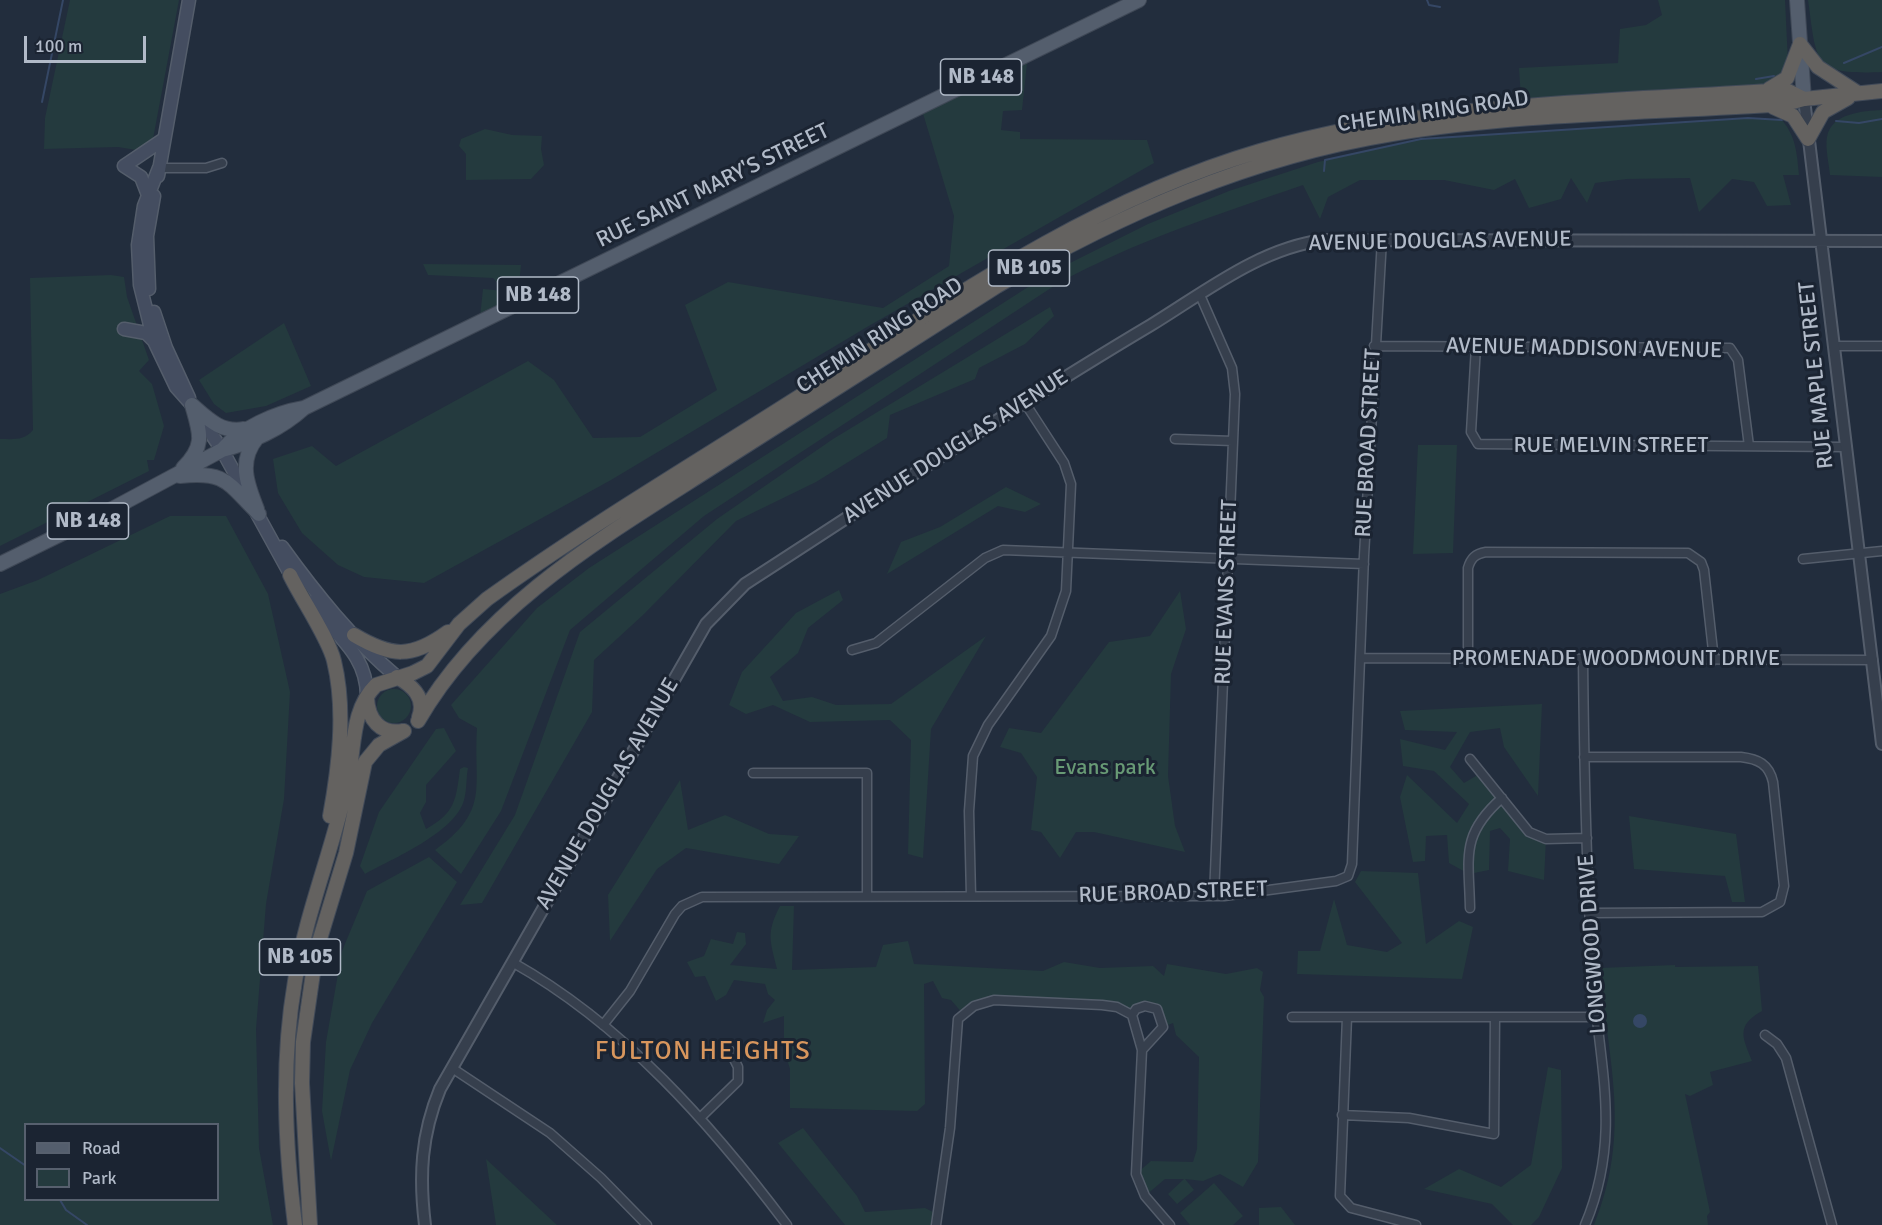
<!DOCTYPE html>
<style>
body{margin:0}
#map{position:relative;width:1882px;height:1225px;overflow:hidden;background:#222d3d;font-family:Signika,sans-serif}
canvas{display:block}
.legend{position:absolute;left:24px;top:1123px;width:195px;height:78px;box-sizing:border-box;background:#1b2432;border:2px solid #57606e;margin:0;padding:8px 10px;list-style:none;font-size:18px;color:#b1bac8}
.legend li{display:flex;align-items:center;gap:12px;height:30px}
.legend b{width:30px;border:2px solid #57606e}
.scale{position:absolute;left:24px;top:36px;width:122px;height:27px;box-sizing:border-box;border:3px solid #b1bac8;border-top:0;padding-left:8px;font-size:18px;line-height:21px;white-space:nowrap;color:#b1bac8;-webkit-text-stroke:4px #1b2432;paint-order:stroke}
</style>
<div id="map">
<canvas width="1882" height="1225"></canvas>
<ul class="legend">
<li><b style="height:8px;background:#545e6d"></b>Road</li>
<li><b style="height:16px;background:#243a3e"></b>Park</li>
</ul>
<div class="scale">100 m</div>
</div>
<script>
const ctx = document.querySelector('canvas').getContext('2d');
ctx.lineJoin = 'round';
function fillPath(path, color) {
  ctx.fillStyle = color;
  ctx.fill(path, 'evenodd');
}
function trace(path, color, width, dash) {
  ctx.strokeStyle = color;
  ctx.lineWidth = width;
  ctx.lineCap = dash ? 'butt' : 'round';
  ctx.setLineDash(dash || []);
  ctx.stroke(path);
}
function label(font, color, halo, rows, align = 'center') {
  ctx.font = font + ' Signika,sans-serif';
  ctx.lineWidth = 6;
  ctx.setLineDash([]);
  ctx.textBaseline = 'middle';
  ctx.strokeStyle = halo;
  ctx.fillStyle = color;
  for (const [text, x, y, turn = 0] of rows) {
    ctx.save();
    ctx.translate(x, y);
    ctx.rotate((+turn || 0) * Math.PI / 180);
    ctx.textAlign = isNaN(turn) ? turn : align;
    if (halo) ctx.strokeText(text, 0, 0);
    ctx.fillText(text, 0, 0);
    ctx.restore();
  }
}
fillPath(new Path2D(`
 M70,0h109l-26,139 -17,11 -18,-3 -74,2 1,-31z
 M1658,0h127l3,62 -3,13 -23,12 -241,12 -2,-31 99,-5 2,-34 26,-4 16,-10z
 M1808,0h74v72c-70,3 -65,-9 -74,-72z
 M1028,54l-6,56 -19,1 -2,19 19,2v7l127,1 7,23 -287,164 -256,153 -187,103 -60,-6 -26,-12 -36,-32 -24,-40 -5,-34 39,-13 24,20 192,-105 26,19 39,58 47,-1 77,-47 -32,-85 43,-23 155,26 66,-42 5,-50 -33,-109z
 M1882,110v67l-52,-2c-1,-11 -5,-27 -3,-38 4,-24 36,-26 55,-27z
 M1748,118l34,2c14,17 15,33 17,55h-16l8,30 -24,1 -13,-24 -22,-3 -33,33 -9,-34 -63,1 -32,4 -8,20 -16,-25 -10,21 -32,9 -14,-29 -21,11 -50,-10h-84l-32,17 -8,22 -17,-34c-84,29 -168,56 -246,99l-353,232 -134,114 -69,181 -40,63 -26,-24c56,-40 38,-63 42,-122l-18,-10 -8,-13 86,-97 52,-40 461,-295 98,-49 81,-33 89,-29 103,-23z
 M485,129l27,6 30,1 -1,13 3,16 -13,14 -65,1v-26l-7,-8 2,-7z
 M423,264l98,1 -2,20 35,-6 -74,38 3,-28 22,2 -12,-13 -65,-3z
 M111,275l13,2 3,20 22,63 -10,11 13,13 12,42 -10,34h-7l2,11 -149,75v-107c13,0 24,2 33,-9l-3,-152z
 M1050,307l4,9 -29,28 -46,24 -4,11 -85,36 -3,23 -71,44 -80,39 -93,94 -49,45 -2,52 -110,191 -22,2 55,-90 65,-183 137,-113 116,-80z
 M284,323l27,63 -45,20 -40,7 -12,-9 -15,-24z
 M1418,445h39l-4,108 -40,1z
 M1006,487l35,17 -16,8 -27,-6 -111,68 14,-32 39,-15z
 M170,516h56l42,78 22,98 -6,107 -18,105 -10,125 3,119 14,77h-273v-631l38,-14zM26,1124h192v76h-192z
 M839,590l4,10 -35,28 -10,25 -28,24 13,24 29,-4 24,8 55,-1 95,-68 -55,93 -8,129 -15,-4 3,-114 -21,-20 -80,2 -37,-17 -27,9 -17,-9 13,-33 54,-59z
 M1180,591l6,38 -15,45 -3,102 7,50 10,26 -91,-20h-18l-16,26 -19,-26 -10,-2 6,-53 -16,-24 -21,-6 9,-19 32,5 68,-91 41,-6z
 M377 706a17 17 0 1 1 34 0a17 17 0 1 1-34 0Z
 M1542,704l-4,92 -34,-49 -4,-19 -30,4 -20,35 14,16 17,-10 48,58 17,8 -2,41 -36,-9 2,-32 -10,-11 -10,3 -1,39 -20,4 -20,-11 -2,-28 -21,1 -1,25 -12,1 -13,-65 7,-22 50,48 12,-19 -35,-33 -31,-5 -3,-27 45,11 12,-18 -52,-2 -5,-19z
 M444,728l12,23 -30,34v17l-6,11 6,16c29,-16 30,-29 34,-60l4,-2 4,1c-2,10 -1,22 -4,32 -8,32 -72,59 -99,74l-5,-8 19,-54 57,-83z
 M680,780l8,50 37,-15 44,19 30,2 -20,28 -93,-16 -29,21 -47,72 -2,-46z
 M1629,816l107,18 9,68h-13l-7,-26 -91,-7z
 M429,857l28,25 -85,141 -22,47 -19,91 -9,-50 4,-69 16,-91 25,-60z
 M1361,871l57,2 8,71 33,-23 14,6 -11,52 -165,-5 1,-23h22l14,-52 13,46 40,7 15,-9 -47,-61z
 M780,906h14l-2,64 84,-3 7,-22 25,-4 6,23 129,7 21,-9 36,6 53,-2 11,10 3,-12 59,10 31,-6 6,4 -3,18 4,7 -6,165 -15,25 -23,-13 -17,7 -18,-2 9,11 -17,14 -9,-10 16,-15h-19l-20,17 -9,-22 15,-13 42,1 4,-13 2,-92 -23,-22 -3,-12 -10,4 -6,-18 -12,-3 -13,9 -15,-8 -123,-7 -30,15 -13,-15 -9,-2 -9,-17 -9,3 1,120 -8,7 -127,-3v-39l-6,-19v-34l-21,7 4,-13 8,-10 -7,-6 -3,-10 -31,-4 -8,15 -10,6 -11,-25 -10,1 -8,-15 17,-6 7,-17 22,5 4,-12 8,1 1,11 -16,21 47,4c-7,-29 -11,-36 3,-63z
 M1675,965v2l83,-1 4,45c-27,15 -19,27 -10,50l-42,11 3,13 -23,11 -5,-2 25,118 -3,4 1,9h-114c38,-94 14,-161 6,-257z
 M1548,1067l13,3 1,98 -23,49 -8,8h-18l-21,-21 -68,-15 35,-20 42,18 30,-22z
 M803,1128l54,68 8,16 60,-4 12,6 -1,11h-91l-67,-82z
 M486,1159l71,66h-61z
 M1214,1183l29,33 -10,9h-43l-10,-12z
 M1281,1207l14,18h-36v-17z`), '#243a3e');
fillPath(new Path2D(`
 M1633 1021a7 7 0 1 1 14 0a7 7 0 1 1-14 0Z`), '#354765');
trace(new Path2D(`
 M1427,0l2,5 11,2
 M1844,63l38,-16
 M1756,79l18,-3
 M42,102l21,-102
 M1836,121l23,2 23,-4
 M1324,171l1,-11 96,-21 327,-21 34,2
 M0,1148l26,18
 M60,1200l6,10 21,15`), '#354765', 2);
const minor = new Path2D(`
 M159,168h47l16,-5
 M1200,295l32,73 3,26 -21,502
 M1374,346l356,2 8,12 11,86
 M1476,346l-5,86 7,12 367,3
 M1835,346h47
 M1175,439l58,2
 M1803,559l79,-8
 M852,650l24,-7 109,-85 18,-8 361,14
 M1360,658l513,2
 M1468,659v-91c3,-10 7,-14 18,-16l202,1 13,9 3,8 10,90
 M1583,659c1,102 3,204 9,306 5,94 32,168 -7,260
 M1584,757h157c17,2 28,7 32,25l11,104 -4,16 -18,10 -173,1
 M1470,759l59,73 17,7 41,-1
 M753,773h114v123
 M971,896l-2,-85 4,-55 15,-31 63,-89 15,-45 5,-107 -7,-21 -39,-60
 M1470,908c-1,-51 -10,-73 32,-110
 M512,962c112,63 199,162 275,263
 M1132,1015l4,-6 9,-3 12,3 6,18 -21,23
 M1292,1017h305
 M1347,1017l-7,179 11,12 65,17
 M603,1025l27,-34 45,-77 7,-8 20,-9 522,-1 112,-15 12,-5 4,-12 12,-308 18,-317
 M1765,1035l12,9 9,14 46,167
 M452,1068l98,65 51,45 46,47
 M1342,1115l67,3 85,16 1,-117
 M700,1118l38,-37v-14l-8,-16
 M936,1225l14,-97 8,-109 16,-13 20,-6 108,5 15,2 15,8 10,35 -6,124 9,22 25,29`);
const tertiary = new Path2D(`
 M1804,99l78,645
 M425,1225c-6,-49 -4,-90 15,-136l266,-465 39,-40c135,-87 268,-177 406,-259 54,-33 109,-77 173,-85l558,1`);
const secondary = new Path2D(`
 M124,166l40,-27
 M124,166l17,11 7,18
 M159,168l-15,38 -6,39 2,40 14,56 22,46 16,18 30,45 72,131
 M158,176l31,-176
 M149,289l-2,-53 7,-40
 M154,312l12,36 23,50
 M124,329l22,4 8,8
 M282,547c34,47 70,92 115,130
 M310,602c25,33 58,52 57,96`);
const primary = new Path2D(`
 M1797,0l7,99
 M192,405c16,14 29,28 52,24
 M222,450c19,-22 53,-37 82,-42l835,-408
 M183,468c23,-23 17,-35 9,-63
 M180,476c47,-5 47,7 79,38
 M257,509c-10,-25 -19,-48 0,-71
 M0,564l112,-55 110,-59c29,-7 60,-22 82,-42`);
const trunk = new Path2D(`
 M1800,44l18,23 40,26
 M1769,89l18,-11 13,-34
 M1773,107l20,9 15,23 15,-27 25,-14
 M290,575c11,23 39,64 44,86 12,49 5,106 -4,155
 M354,635c37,22 57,24 94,-3
 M397,677c16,9 29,21 22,40
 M367,698c1,21 13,37 36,33
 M418,721c70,-122 201,-193 315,-267 88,-56 176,-112 264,-168 123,-72 253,-129 395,-152 129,-21 262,-21 393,-30l19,-5 78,-8
 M295,1225c-10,-81 -14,-163 0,-244 11,-69 39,-134 53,-202 7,-32 3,-69 28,-94l37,-12 14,-7 32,-42 28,-25c99,-71 205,-134 307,-199 149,-96 295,-199 466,-249 170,-50 351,-49 526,-61l18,9
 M310,1225l-8,-142 1,-41 13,-90 30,-99 19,-91 14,-17 25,-14`);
trace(minor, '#545d6b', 11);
trace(tertiary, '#545d6b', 14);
trace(secondary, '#545d6b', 15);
trace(primary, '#3f4856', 16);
trace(trunk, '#414a58', 16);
trace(minor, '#363f4d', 8);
trace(tertiary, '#363f4d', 10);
trace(secondary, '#444d60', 12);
trace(primary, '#545e6d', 14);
trace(trunk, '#646260', 14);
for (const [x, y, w] of [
 [981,77,81],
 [1029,268,81],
 [538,295,81],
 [88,521,81],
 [300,957,81]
]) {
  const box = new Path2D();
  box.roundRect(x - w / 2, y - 18, w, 36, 4.5);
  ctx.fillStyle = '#1b2432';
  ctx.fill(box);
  trace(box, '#b1bac8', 1.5);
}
label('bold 21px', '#b1bac8', null, [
 ["NB 148",981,77],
 ["NB 105",1029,268],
 ["NB 148",538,295],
 ["NB 148",88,521],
 ["NB 105",300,957]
]);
label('22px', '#b1bac8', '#1b2432', [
 ["CHEMIN RING ROAD",1433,112,-8],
 ["RUE SAINT MARY'S STREET",713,186,-26],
 ["AVENUE DOUGLAS AVENUE",1440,242,-1],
 ["CHEMIN RING ROAD",880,336,-33],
 ["AVENUE MADDISON AVENUE",1584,349,1],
 ["RUE MAPLE STREET",1817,375,-96],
 ["RUE BROAD STREET",1369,443,-87],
 ["RUE MELVIN STREET",1611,446],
 ["AVENUE DOUGLAS AVENUE",956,447,-33],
 ["RUE EVANS STREET",1227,592,-88],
 ["PROMENADE WOODMOUNT DRIVE",1616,659],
 ["AVENUE DOUGLAS AVENUE",608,794,-60],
 ["RUE BROAD STREET",1173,893,-2],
 ["LONGWOOD DRIVE",1593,944,-94]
]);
label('22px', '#689a75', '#1b2432', [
 ["Evans park",1105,768]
]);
ctx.letterSpacing = '1.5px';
label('26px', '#d8965d', '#1b2432', [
 ["FULTON HEIGHTS",703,1052]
]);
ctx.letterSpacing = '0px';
</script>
